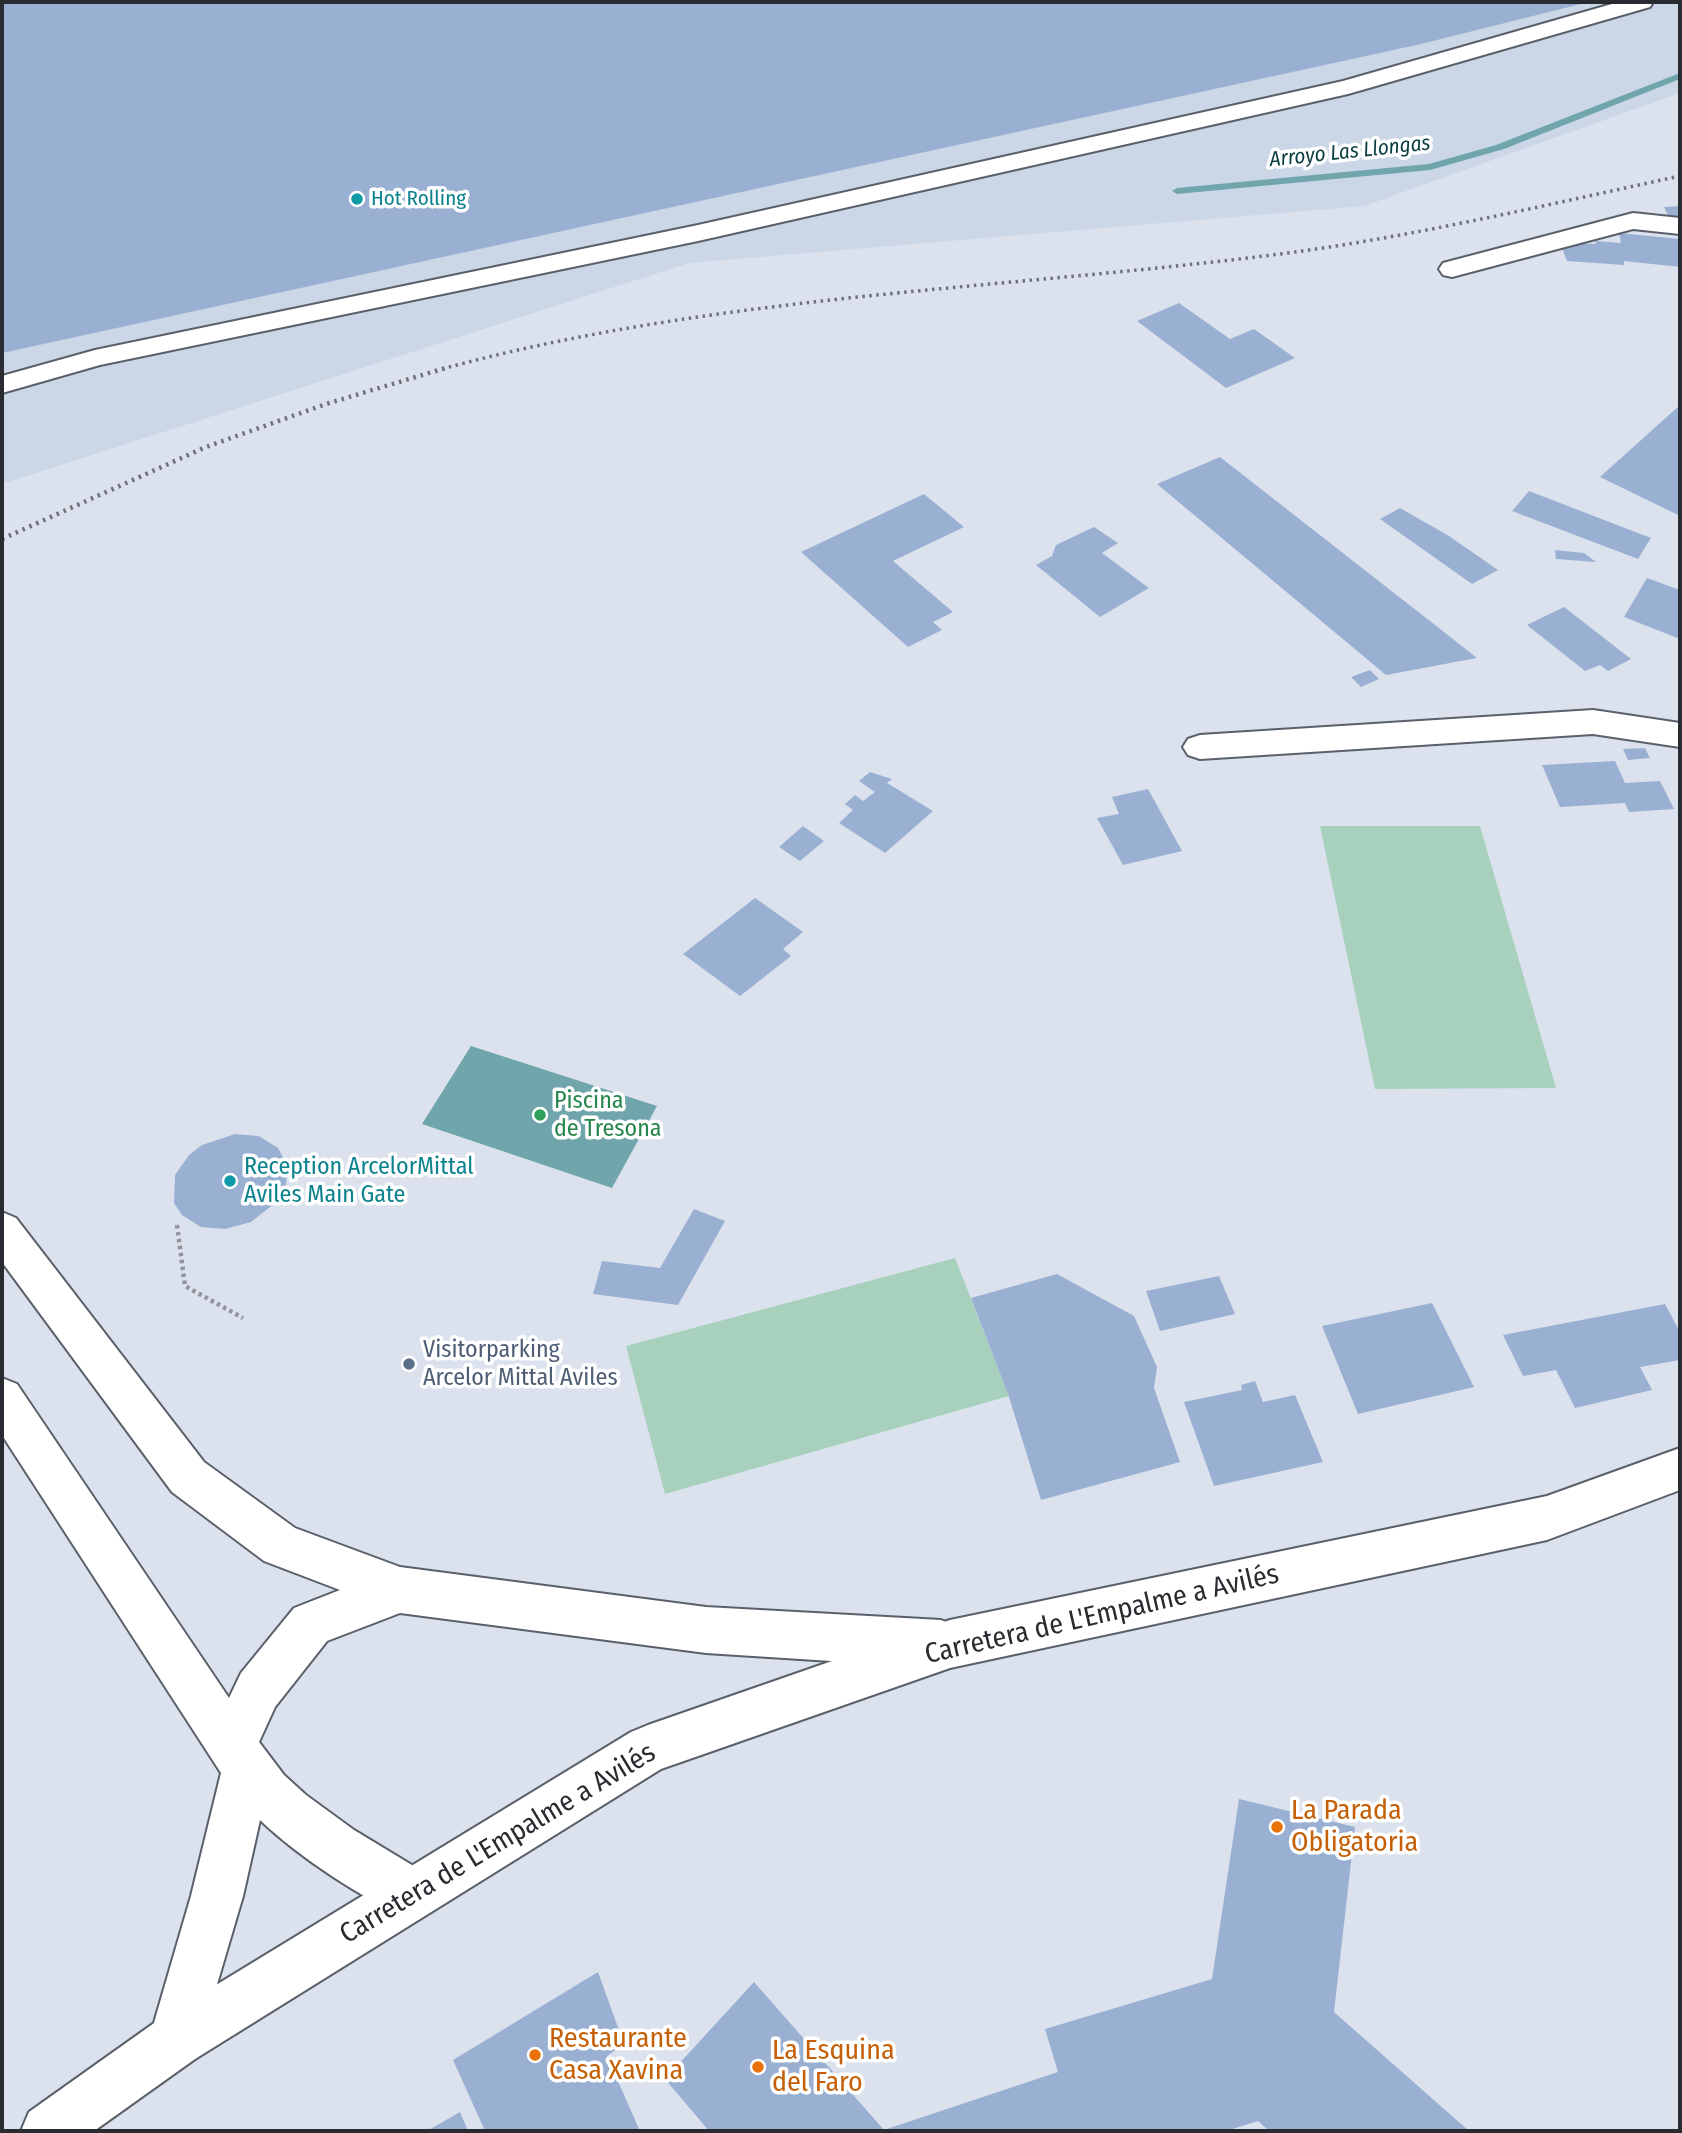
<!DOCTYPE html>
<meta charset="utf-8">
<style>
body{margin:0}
#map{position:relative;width:1682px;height:2133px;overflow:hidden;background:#dce2ed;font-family:"Fira Sans Condensed",sans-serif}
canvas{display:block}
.frame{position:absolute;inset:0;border:4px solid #282b2f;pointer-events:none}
</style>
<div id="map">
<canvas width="1682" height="2133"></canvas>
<div class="frame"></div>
</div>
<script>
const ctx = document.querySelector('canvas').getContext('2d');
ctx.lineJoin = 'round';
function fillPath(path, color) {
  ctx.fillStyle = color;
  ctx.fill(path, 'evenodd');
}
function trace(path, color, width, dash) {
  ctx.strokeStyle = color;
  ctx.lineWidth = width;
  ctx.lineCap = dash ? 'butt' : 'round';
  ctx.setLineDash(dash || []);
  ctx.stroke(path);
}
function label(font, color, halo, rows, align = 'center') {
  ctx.font = font + ' "Fira Sans Condensed",sans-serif';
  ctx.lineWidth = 7;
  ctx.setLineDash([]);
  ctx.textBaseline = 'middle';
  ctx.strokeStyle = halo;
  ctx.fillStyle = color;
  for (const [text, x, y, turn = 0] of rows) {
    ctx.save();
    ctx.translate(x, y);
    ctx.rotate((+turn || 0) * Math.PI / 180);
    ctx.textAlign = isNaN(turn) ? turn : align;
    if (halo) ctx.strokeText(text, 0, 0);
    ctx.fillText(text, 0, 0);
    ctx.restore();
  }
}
fillPath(new Path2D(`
 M2,2h1678v91l-316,113 -675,57 -681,219 -6,-2z`), '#cbd6e7');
fillPath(new Path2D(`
 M1320,826h160l76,262 -181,1z
 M955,1258l54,138 -344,98 -39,-148z`), '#a8d1bd');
fillPath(new Path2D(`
 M471,1046l186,60 -45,82 -190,-64z`), '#70a5ab');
fillPath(new Path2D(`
 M1680,73v6l-176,70 -74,21 -253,24 -5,-3 5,-3 252,-24 67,-19z`), '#70a5ab');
fillPath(new Path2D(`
 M2,2h1583v1l-164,41 -1419,309z
 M1680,206v16l-9,-1 -7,-14z
 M1619,233l61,6v28l-56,-6v4l-57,-4 -5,-13 10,-5 24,1 -1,-3 26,2z
 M1179,303l51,36 24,-10 41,29 -69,30 -89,-67z
 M1680,405v111l-80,-39z
 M1220,457l224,175 33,26 -91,17 -229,-191z
 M1529,491l122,47 -13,21 -126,-48z
 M924,494l40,33 -71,34 60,51 -20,10 9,8 -34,17 -107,-95z
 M1400,508l49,28 49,34 -26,14 -92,-65z
 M1094,527l24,16 -16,10 47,35 -49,29 -64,-52 16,-9 4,-11z
 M1555,550l29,3 12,9 -40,-3z
 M1647,578l33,12v49l-56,-22z
 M1564,607l49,38 18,14 -23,12 -8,-6 -15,6 -58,-46z
 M1370,670l9,9 -18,8 -10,-10z
 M1645,748l5,10 -22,2 -5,-11z
 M1615,761l10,22 35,-2 14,28 -45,3 -4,-9 -65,4 -18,-42z
 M870,772l22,7 -5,4 46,28 -48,42 -46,-30 14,-13 -8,-6 10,-9 8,6 12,-9 -16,-11z
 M1148,789l34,62 -59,14 -26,-47 22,-4 -7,-17z
 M803,826l21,15 -24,20 -21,-14z
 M755,898l48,34 -20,17 8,7 -51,40 -57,-42z
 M235,1134l24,2 19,12 9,17 -1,21 -7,14 -28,22 -26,7 -24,-2 -19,-12 -8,-12 1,-28 14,-20 13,-10z
 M694,1209l31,12 -47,84 -85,-11 9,-33 58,7z
 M1057,1274l77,42 23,51 -3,21 26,74 -139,38 -33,-106 -37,-96z
 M1219,1276l16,38 -75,17 -14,-40z
 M1432,1303l42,84 -116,27 -36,-88z
 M1665,1304l15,28v28l-40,7 12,23 -77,18 -19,-38 -33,6 -20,-41z
 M1255,1381l8,21 32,-7 28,67 -109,24 -30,-84 58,-12 -1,-5z
 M1239,1799l116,28 -21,185 135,119h-200l-11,-10 -32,10h-517l-44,-52 89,-97 130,148 174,-58 -13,-43 167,-50z
 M598,1972l26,72 -17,12 32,73 -4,2h-150l-32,-71z
 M460,2112l8,19h-41z`), '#9ab0d3');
const minor = new Path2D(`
 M1619,2h34l-3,5 -302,87 -650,147 -598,124 -98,28v-17l93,-26 603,-125 645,-144z
 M1633,213l47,5v16l-47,-5 -181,48 -9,-2 -4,-6 4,-6z
 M1593,710l87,13v24l-87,-13 -393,25 -12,-4 -5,-8 5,-8 12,-4z
 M2,1212l14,6 188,244 91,66 105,39 306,40 235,13 17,7 7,17 -7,17 -17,7 -235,-15 -306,-40 -73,28 -52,66 -16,35 25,33 22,20 48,35 76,46 8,18 -8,18 -18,8c-51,-22 -112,-62 -152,-100l-17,76 -48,163 -19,8 -19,-8 -8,-19 42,-144 30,-123 -219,-338v-57l15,6 212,314 12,-25 53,-65 46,-18 -76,-29 -92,-69 -170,-230z`);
const major = new Path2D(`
 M1680,1448v42l-133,50 -597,128 -289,101 -466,290 -101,72h-73l8,-19 128,-91 474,-289 17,-7 302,-105 597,-124z`);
trace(minor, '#5a6069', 4);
trace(major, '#5a6069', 4);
trace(new Path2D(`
 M177,1225l8,61 58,32`), '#90949c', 4.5, [3.5, 3.5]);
fillPath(minor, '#fff');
fillPath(major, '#fff');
trace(new Path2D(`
 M442,369c271,-74 553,-79 830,-114 137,-17 273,-50 408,-79`), '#6e7278', 3.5, [2.5, 4.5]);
trace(new Path2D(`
 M2,539l204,-92 120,-43 123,-37`), '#6e7278', 4.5, [2.5, 5]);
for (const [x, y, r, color] of [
 [357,199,7,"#0f9aa8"],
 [540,1115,7,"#2e9e5b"],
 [230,1181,7,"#0f9aa8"],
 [409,1364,7,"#5c6f8a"],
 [1277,1827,7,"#e8710a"],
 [535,2055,7,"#e8710a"],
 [758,2067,7,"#e8710a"]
]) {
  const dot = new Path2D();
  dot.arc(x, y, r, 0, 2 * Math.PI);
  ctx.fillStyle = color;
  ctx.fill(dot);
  trace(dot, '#fff', 2.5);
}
label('italic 21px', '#0a3d42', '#fff', [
 ["Arroyo Las Llongas",1350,152,-6]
]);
label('21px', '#0d838f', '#fff', [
 ["Hot Rolling",371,199]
], 'left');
label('24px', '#27864d', '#fff', [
 ["Piscina",554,1101],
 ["de Tresona",554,1129]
], 'left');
label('24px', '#0d838f', '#fff', [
 ["Reception ArcelorMittal",244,1167],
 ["Aviles Main Gate",244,1195]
], 'left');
label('24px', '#4e5e75', '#fff', [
 ["Visitorparking",423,1350],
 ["Arcelor Mittal Aviles",423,1378]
], 'left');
label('28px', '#282b2f', '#fff', [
 ["Carretera de L'Empalme a Avilés",1102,1615,-13],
 ["Carretera de L'Empalme a Avilés",498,1844,-31]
]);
label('28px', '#c56008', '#fff', [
 ["La Parada",1291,1811],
 ["Obligatoria",1291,1843],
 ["Restaurante",549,2039],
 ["Casa Xavina",549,2071],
 ["La Esquina",772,2051],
 ["del Faro",772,2083]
], 'left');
</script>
